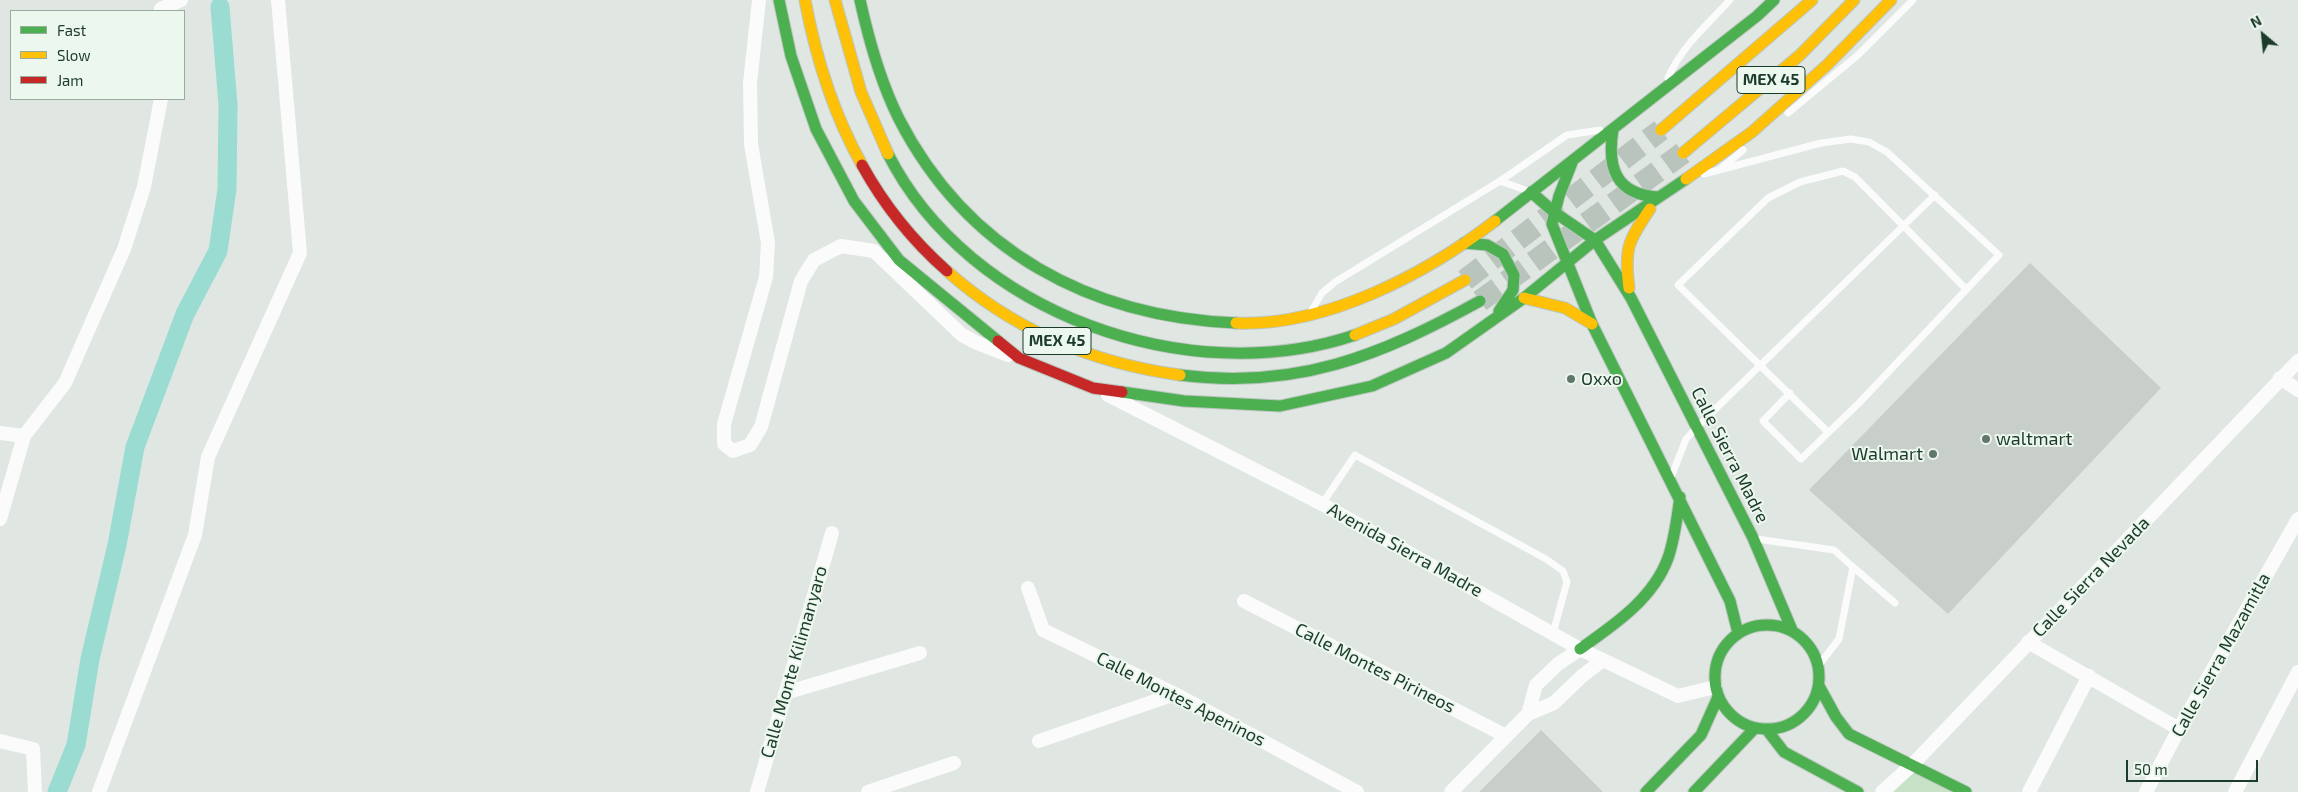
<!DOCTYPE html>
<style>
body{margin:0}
#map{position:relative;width:2298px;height:792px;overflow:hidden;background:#e0e6e1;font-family:"Exo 2",sans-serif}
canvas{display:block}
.legend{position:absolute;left:10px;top:10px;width:175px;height:90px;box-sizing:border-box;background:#ecf7ee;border:1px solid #99aca0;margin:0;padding:6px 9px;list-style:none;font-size:15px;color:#1c3b2a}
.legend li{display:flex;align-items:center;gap:10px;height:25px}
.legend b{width:25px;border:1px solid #99aca0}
.north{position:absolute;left:2238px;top:10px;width:50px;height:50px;-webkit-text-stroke:4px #ecf7ee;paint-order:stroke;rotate:332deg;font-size:14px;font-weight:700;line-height:20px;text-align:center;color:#1c3b2a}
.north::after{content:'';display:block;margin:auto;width:18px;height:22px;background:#1c3b2a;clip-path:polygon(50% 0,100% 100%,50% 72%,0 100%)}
.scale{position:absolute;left:2126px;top:760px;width:132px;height:22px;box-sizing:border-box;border:2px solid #1c3b2a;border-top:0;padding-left:6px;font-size:15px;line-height:18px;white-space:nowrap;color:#1c3b2a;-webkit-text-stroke:4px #ecf7ee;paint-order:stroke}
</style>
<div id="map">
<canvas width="2298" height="792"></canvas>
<ul class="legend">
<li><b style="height:6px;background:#4caf50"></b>Fast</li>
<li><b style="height:6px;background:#ffc107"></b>Slow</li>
<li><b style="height:6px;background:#c62828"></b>Jam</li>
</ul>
<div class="north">N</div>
<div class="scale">50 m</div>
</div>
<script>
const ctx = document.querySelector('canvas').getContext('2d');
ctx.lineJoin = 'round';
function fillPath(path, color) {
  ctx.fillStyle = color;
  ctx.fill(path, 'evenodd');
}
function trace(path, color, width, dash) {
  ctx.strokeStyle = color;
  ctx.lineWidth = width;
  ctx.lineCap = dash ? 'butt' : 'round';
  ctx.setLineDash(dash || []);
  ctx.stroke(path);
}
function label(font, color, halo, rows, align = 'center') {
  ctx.font = font + ' "Exo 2",sans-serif';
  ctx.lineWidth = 4;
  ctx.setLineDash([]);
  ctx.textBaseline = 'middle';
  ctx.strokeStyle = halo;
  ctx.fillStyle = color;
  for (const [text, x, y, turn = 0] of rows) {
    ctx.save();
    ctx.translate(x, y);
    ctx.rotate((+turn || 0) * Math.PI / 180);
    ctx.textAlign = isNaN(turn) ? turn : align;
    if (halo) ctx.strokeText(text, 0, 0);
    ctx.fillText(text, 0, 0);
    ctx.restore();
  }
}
fillPath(new Path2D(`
 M1914,769l38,23h-58z`), '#c7e2c7');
trace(new Path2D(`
 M57,792l19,-47 14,-86 27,-114 18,-98 50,-133 33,-63 9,-62 1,-84 -8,-98`), '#9adcd2', 19);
fillPath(new Path2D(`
 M2030,263l131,125 -213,226 -139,-124z
 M1541,730l62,62h-124z`), '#c8cfca');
trace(new Path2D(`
 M1465,280l196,-150
 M1480,301l203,-148`), '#b9c4bc', 22, [22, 11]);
const fast = new Path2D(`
 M779,0l12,56 25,73 38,72 45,59 99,81
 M860,0c9,41 20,81 39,119 68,132 191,198 337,204
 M1613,129c-6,38 2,66 46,68
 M888,154c81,160 301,237 467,181
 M1573,160l-14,36 -7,28 40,100 138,277 8,32
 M1531,192l23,20 41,28 36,58 122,240 39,92
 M1495,221l262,-205 17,-16
 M1464,243l23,2 16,9 11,21 -1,15 -14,21
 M1180,375c116,15 200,-19 300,-74
 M1122,392l62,9 96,5 92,-20 74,-33 78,-55 71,-58 91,-61
 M1715 677a52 52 0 1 1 104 0a52 52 0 1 1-104 0Z
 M1580,649c34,-24 73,-50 88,-91 7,-20 9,-41 12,-61
 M1819,686l17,31 13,17 117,58
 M1767,730l17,22 74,40
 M1646,792l55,-57 17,-38
 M1694,792l61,-64`);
const slow = new Path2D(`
 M805,0c11,59 28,113 57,165
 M835,0l26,92 27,62
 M1661,130l151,-130
 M1683,153l117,-98 54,-55
 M1686,179l66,-47 75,-67 64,-65
 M947,271c66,59 145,92 233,104
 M1629,288c-5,-39 -1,-47 21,-79
 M1524,298l41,10 27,16
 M1236,323c89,4 190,-49 259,-102
 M1355,335l39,-16 71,-39`);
const jam = new Path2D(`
 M862,165c22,40 51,76 85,106
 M998,341l21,17 74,30 29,4`);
trace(fast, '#bbc6bf', 13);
trace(slow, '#bbc6bf', 13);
trace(jam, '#bbc6bf', 13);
trace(new Path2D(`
 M1668,78c13,-31 40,-54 62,-78
 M1788,113l70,-58 55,-55
 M1719,170l102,-27 30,-4 18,3 18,10 112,103 -140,148 -58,56 -38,-38 27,-28
 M1704,174l15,-4 24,-20
 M1500,181l28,10
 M1312,310l10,-17 13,-11 165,-101 67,-46 33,-5
 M1828,432l-150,-147 90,-87 32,-16 43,-11 12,6 111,112
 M1672,475l14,-36 11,-12 238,-232
 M1322,504l33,-49 191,104 17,12 4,11 -14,51
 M1757,539l77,11 19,17 -14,72 -20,26
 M1853,567l42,36`), '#fafbfa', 7);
trace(new Path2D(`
 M759,0l-9,83 1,61 17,99 -2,34 -42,147v20l9,7 17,-6 11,-18 40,-146 13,-21 27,-14 33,5 88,84 15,8 31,12
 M161,9l20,-9
 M2280,378l18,12
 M1108,395l214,109 258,145 98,47 37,-9
 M0,433l24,3
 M0,519l24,-83 41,-53 59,-134 20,-62 17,-88
 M1028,588l15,42 132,64 182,98
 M1244,601l262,135
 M2028,642l151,87
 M785,693l135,-40
 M1528,714l8,-29 22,-21 22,-15
 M0,741l33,8 2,43
 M1039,741l136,-47
 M99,792l96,-257 13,-78 92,-204 -22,-253
 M757,792l75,-259
 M868,792l86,-29
 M1451,792l77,-78 26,-11 28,-27 21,-16
 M1882,792l30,-27 386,-404
 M2029,792l60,-116
 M2146,792l33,-63 119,-210
 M2235,792l63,-120`), '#fafbfa', 14);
trace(fast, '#4caf50', 11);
trace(slow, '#ffc107', 11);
trace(jam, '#c62828', 11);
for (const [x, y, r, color] of [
 [1571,379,5,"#61776a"],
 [1986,439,5,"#61776a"],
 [1933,454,5,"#61776a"]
]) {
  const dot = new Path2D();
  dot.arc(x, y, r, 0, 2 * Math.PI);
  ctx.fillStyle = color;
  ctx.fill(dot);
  trace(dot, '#ecf7ee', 2);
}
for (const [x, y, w] of [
 [1771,80,68],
 [1057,341,68]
]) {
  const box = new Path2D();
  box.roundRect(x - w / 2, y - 13.5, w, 27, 4);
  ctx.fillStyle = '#ecf7ee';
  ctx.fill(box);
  trace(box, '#1c3b2a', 1);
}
label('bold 16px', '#1c3b2a', null, [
 ["MEX 45",1771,80],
 ["MEX 45",1057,341]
]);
label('18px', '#1c3b2a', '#ecf7ee', [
 ["Oxxo",1581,379],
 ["waltmart",1996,439],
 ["Walmart",1923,454,"right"]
], 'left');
label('18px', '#1c3b2a', '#ecf7ee', [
 ["Calle Sierra Madre",1730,455,63],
 ["Avenida Sierra Madre",1405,550,29],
 ["Calle Sierra Nevada",2091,577,-46],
 ["Calle Sierra Mazamitla",2221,655,-61],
 ["Calle Monte Kilimanyaro",794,662,-74],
 ["Calle Montes Pirineos",1375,668,27],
 ["Calle Montes Apeninos",1181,699,27]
]);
</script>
